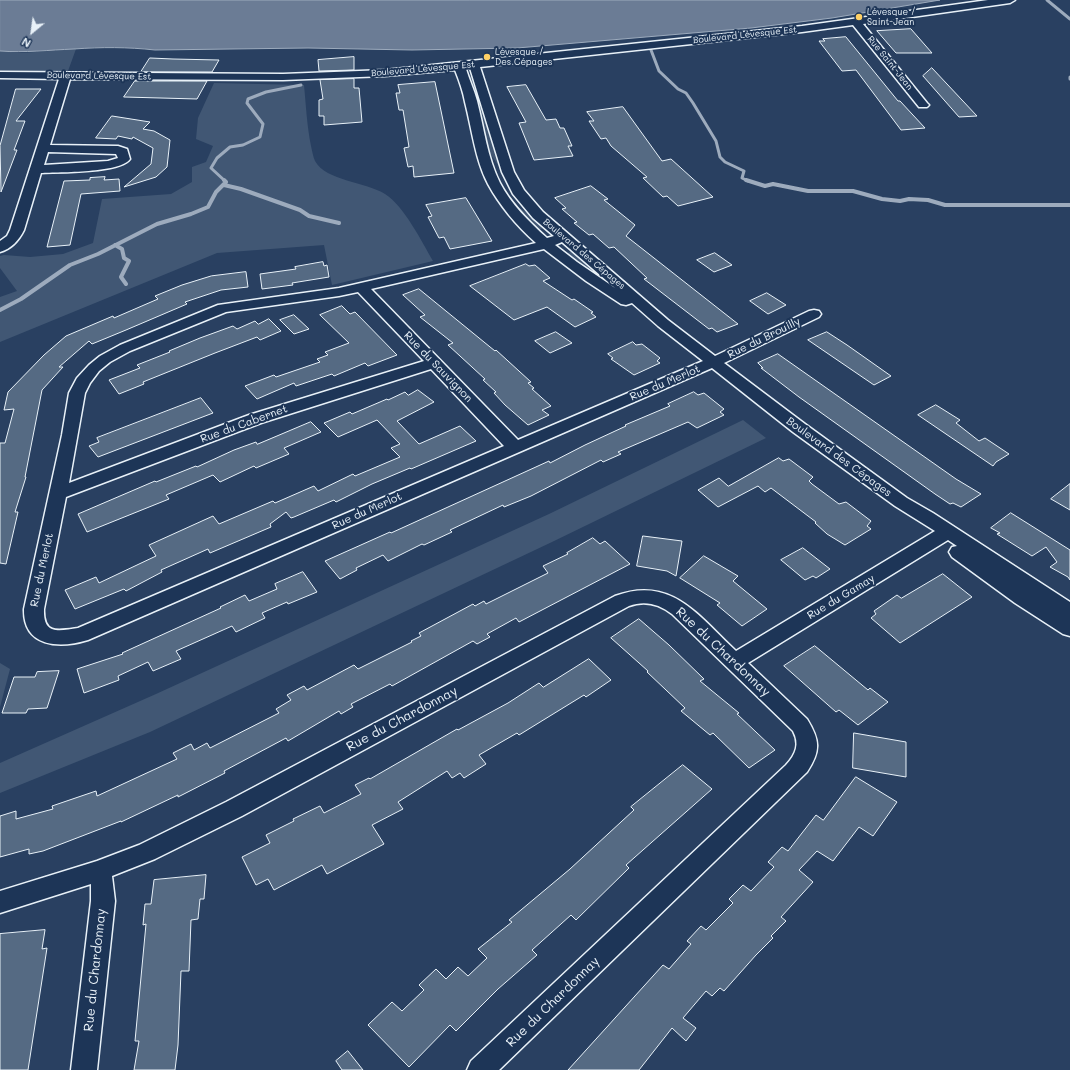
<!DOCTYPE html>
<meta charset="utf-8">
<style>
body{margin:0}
#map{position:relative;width:1070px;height:1070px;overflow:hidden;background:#294061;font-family:Mali,sans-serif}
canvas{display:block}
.north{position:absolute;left:12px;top:12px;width:40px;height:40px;-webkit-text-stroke:3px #1d3557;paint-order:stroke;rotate:209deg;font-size:11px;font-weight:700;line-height:16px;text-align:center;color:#e8f1f8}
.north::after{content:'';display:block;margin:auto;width:14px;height:18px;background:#e8f1f8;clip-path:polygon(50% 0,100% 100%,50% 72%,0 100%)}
</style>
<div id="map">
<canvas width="1070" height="1070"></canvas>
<div class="north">N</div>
</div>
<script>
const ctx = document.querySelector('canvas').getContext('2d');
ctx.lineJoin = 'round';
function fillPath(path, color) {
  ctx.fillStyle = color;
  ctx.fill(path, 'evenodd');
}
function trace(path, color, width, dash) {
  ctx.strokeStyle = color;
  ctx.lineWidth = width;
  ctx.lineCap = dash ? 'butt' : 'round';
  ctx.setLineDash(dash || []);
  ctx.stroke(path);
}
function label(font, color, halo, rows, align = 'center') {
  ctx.font = font + ' Mali,sans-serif';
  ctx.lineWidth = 4;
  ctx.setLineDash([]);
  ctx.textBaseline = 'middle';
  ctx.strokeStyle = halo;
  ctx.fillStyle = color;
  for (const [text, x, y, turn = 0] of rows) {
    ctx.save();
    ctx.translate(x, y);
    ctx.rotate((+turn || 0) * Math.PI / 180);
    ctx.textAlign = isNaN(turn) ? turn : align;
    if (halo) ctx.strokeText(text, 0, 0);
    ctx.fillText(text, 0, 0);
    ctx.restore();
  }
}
fillPath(new Path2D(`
 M76,49l-8,22h-68v-20l21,2z
 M468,76h8l24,89h-2l-11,-16z
 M214,83l90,2c2,21 3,41 7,61 1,4 2,11 4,15 11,20 51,21 70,33 19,12 37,48 48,67l-101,24 -8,-40 -107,8 -217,89v-45l17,-6 -17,-23v-12l4,-1 26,2 33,-3 30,-11 9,-44 69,-5 21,-12v-15l14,-5 7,-16 -17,-7 2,-21z
 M517,206l20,14 8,8 -8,2 -22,-23z
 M573,251l33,26 -8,3 -33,-26z
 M743,420l23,18 -214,104 -402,190 -150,61v-30l156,-69 393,-180z
 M0,663l10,6 -10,38z`), '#415774');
const water = new Path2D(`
 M0,0h940l-108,18 -81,10 -234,20 -105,2 -104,-2 -153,2c-27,-3 -54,-3 -81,-1 -25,1 -49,4 -74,2z`);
fillPath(water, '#6b7c95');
trace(water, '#9dabbd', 1);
trace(new Path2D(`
 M1047,0l23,19
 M651,50l8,21 19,18 8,4 7,10 23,38 4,16 5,5 19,9 -2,7 6,3
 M1070,77v2
 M225,181l-14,-13 6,-10 13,-11 13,-2 17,-8 3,-13 -16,-21 1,-4 18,-7 35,-7`), '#9dabbd', 3);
trace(new Path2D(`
 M746,180l19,6 8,-2 35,7h45l29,8 18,2 9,-2 19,1 17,5h125
 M224,185l17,4 59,21 9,6 30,7
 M115,245l7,4 2,9 5,3 -8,16 5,7
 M0,310l21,-11 49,-34 28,-11 59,-30 34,-10 17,-7 8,-15 10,-10 -2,-2`), '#9dabbd', 4);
const building = new Path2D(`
 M911,29l21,24h-36l-19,-22z
 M846,37l52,64h2l25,27 -24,2 -45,-60 -14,1 -23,-30h6l-2,-2z
 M354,57v13l-35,1 -1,-11z
 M150,58l23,1 46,1 -7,12h-71z
 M932,68l45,48 -18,1 -36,-41z
 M354,79v9h5l3,34 -38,3v-9h-5v-16l4,-1 -3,-19z
 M135,81h72l-10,18 -73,-2z
 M435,82l19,91 -40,4 -1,-11 -5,1 -4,-19 5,-1 -6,-37h-4l-3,-17h4l-2,-8z
 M526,85l20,35 10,-1 4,9h4l8,18h-4l5,10 -39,4 -15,-37 7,-1 -19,-35z
 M16,89h25l-25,32h9l-11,29h3l-16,42 -1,-46z
 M623,107l39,54 9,-2 42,38 -35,9 -11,-10 -4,1 -20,-19 4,-1 -36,-31 -5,-8 -5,1 -12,-18h5l-7,-9z
 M112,116l38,6 -7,7 11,2 16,9 -3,27 -11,10 -32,10 27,-23 2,-16 -20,-11 -1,2 -14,-3 -2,3 -20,-1z
 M105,177l-1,3 15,-1 1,12 -39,3 -11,51 -23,2 17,-66 26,-1v-2z
 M591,186l17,13 -4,1 31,25 -9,11 112,88 -21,8 -5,-4 -3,1 -65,-50 3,-1 -33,-31 -5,1 -16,-14 -4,1 -15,-12 3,-1 -15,-13 4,-1 -11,-10z
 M466,198l26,43 -42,8 -6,-12 -5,1 -11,-21 4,-1 -6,-11z
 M715,253l17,12 -18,7 -17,-12z
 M323,262l1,4 3,-1 2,12 -37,6 1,2 -31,4 -2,-15 36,-5 -1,-2z
 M526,264l3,2 6,-1 15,13 -7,3 29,19 2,-1 19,13 -2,1 5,4 -21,10 -28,-20 -33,13 -44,-34z
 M246,272l2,15 -27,3 -36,12 2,2 -61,26 -34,14 -3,-3 -30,26h4l-21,23 -17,87h1l-11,35h3l-12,52 -6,-1v-120h5l9,-34 -10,1 4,-18 36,-37 22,-19 47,-20 1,2 44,-19 -3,-3 27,-11 29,-9z
 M419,289l76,62 1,-1 35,32 -3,1 6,5 -2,1 19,17 -9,4 7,5 -21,10 -23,-20 -11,-12 2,-1 -13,-12 2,-1 -37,-34 5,-2 -33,-26 5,-2 -22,-20z
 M767,293l19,12 -18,9 -18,-13z
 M342,306l8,8 5,-2 42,43 -29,11 -3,-3 -31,13 -2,-2 -36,12 -2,-3 -37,16 -12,-13 29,-11 2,2 44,-15 -3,-3 11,-4 -3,-3 24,-9 -29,-28z
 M294,315l15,14 -15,5 -14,-14z
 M269,319l12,12 -21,9 -3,-3 -42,16 -72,29 1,2 -25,10 -10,-14 31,-12 -3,-3 33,-13 -1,-1 31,-13 33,-12 4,3 18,-8 3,3z
 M556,332l16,11 -22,10 -15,-12z
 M827,332l20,13 44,31 -17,9 -66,-45z
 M633,342l3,3 6,-1 18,14 -3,3 3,2 -26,12 -23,-16 2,-1 -5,-4z
 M778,354l178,125 25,15 -20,13 -8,-4 -3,1 -15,-10 -136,-97 -38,-29h2l-5,-5z
 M418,390l16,12 -37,19 22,23 41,-18 16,15 -65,28 -1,-1 -38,16 -36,18 -2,-2 -40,17 -3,1 -5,-6 -16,12 1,3 -61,26 -2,-4 -47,21 1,2 -36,19 -2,-2 -49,20 -10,-19 31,-13 3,6 57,-27 -7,-11 64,-29 6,8 54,-23 2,2 39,-17 4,5 35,-17 2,2 45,-19 -9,-9 9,-4 -23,-24 -39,17 -14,-14 26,-11 2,2 35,-15 1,1 17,-8 3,3z
 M694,392l4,3 6,-2 20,16 -4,3 4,3 -27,13 -9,-6 -70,30 3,2 -18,8 -2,-2 -70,36 -27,11 -1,-2 -53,25 2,2 -28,13 -2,-1 -34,17 -5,-6 -27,13 1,2 -17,9 -15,-18 65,-29 1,1 158,-72 1,2 35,-18 41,-19 -1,-1 45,-19 -2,-2z
 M201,398l12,15 -115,44 -9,-11 10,-4 -2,-4z
 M936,405l24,15 -4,3 23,18 6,-3 24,16 -13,8 -3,4 -75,-51z
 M311,422l10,10 -37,16 5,6 -33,14 -2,-2 -34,16 -7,-7 -47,20 3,4 -82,33 -9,-18 77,-33 1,1 40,-16 1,1 37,-17 22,-8 1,2z
 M779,458l4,3 6,-2 24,18 -4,4 3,3 27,20 7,-2 25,19 -4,5 4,3 -26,16 -18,-11 -12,-11 1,-1 -45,-34 -6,4 -7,-6 -40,21 -20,-17 21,-12 9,8z
 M1070,484v26l-19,-11z
 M1011,513l59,37v30l-2,-3 -18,-10 7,-5 -11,-15 -14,9 -35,-22 3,-1 -9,-5z
 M643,536l39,5 -6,35 -9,-5 -30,-5z
 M593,538l7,6 5,-3 25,23 -111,58 -3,-4 -29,16 3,3 -13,7 -4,-3 -81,45 -2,-2 -39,20 2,3 -12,7 -2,-3 -51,30 -2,-3 -62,33 1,2 -47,24v-2l-57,27v-1l-78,30 -14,3v-5l-29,8v-41l16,-5v8l37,-10 -1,-3 44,-15 1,5 80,-37 -4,-6 18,-9 3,6 13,-7 3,5 69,-35 -3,-4 15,-9 -4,-5 17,-9 3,4 47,-25 4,4 54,-27 -1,-1 10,-5 -2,-3 54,-29 2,2 9,-5 2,3 62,-31 -5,-7 25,-12 -1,-1z
 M803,548l27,21 -14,9 -3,-2 -8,4 -24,-20z
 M704,556l34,20 -5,5 34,28 -25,17 -25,-21 3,-2 -40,-25z
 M303,572l14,20 -29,12 -1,-2 -25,11 3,5 -29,14 -4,-6 -56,25 5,8 -28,12 -5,-9 -30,14 1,4 -35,13 -7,-24 46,-15 -1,-1 99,-45 -1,-1 25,-12 4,6 28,-12 -2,-5z
 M943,574l29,23 -72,46 -29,-25 5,-4 -2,-3 23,-16 4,3z
 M639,619l30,26 35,34 -4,2 39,32 -2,1 38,36 -26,18 -36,-35 -3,2 -29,-24 4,-3 -38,-36 1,-1 -37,-33z
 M815,646l53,44 2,-2 18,14 -30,23 -19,-15 -3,2 -52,-46z
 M589,659l22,21 -25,17 -2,-2 -65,40 -2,-2 -38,22 7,9 -22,14 -4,-5 -8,5 -5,-7 -49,31 5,7 -31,16 12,19 -57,30 -5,-9 -48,25 -6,-11 -12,6 -14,-28 28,-14 -4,-8 28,-14 -1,-2 27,-13 4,7 37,-19 -6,-9 14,-7 1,1 87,-50 1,1 50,-27 31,-20 4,4z
 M59,671l-12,37 -19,1 -2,4h-24l12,-36h21l2,-5z
 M854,733l52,9v35l-53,-9z
 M683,765l29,24 -86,76 3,3 -53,52 -5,-5 -39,35 5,5 -39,34 -42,42 -6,-6 -41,42 -41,-42 24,-23 10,9 22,-21 -5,-5 17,-16 10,10 12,-12 10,9 19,-18 -9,-9 34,-27 -3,-2 61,-51 64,-59 -3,-3z
 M856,777l41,25 -24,34 -14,-9 -26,34 -16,-10 -18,19 14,12 -32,35 5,4 -15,15 2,2 -17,17 -32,36 -4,-3 -8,8 -6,-5 -23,27 13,10 -10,13 -14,-13 -33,42h-71l95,-105 6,4 22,-25 -4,-3 14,-15 5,4 27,-27 -4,-4 14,-14 8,6 23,-24 -6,-5 14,-15 6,4 28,-36 7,5z
 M206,875l-2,24h-4l-2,20 -7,1 -2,51h-8l-3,74 -3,25h-41l5,-29h-4l11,-117 -3,1 2,-21h6l3,-24z
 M45,930l-3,19 5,-1 -19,122h-28v-136z
 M348,1051l15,19h-21l-6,-9z`);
fillPath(building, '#556a83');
trace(building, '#e8f1f8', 1);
const minor = new Path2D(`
 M988,0h27l-5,3 -147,21 64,79 2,2 -2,2h-8l-66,-82 -51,7 -322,35 34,105 10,18 19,22 125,108 47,36 94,-45 5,-1 5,1 2,3 -2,3 -95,46 81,61 102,74 26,15 137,89v34l-7,-2 -48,-31 -63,-46 -3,-5 3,-5 5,-1 -9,-6 -200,123 59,56c13,21 14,32 0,53l-308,298h-32l4,-9 315,-296c10,-11 14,-21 7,-34l-121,-117c-13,-10 -27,-14 -43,-8l-387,210 -87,43 -43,17 3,25 -18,169h-26l20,-169v-17l-91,29v-22l97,-30 42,-16 87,-43 389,-206c57,-21 83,20 121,55l199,-120 -40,-25 -102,-74 -81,-64 -624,272c-29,9 -65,7 -64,-31l38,-174 7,-42 8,-15 12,-13 11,-9 20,-11 98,-40 121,-17 197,-45c-19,-17 -36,-37 -48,-59 -13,-25 -16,-55 -23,-82 -2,-11 -6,-22 -10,-32l-70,6 -102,4 -213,-1 -20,66 68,1 9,3 3,10c-9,14 -71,13 -89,14l-17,57c-5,10 -13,19 -24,22v-11l7,-5 3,-6 49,-151 -59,-1v-6l283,2 102,-4 417,-44zM470,68l32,104 11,22 20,24 21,18 -7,2c-18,-16 -36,-34 -47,-55 -13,-26 -16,-55 -23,-82 -3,-11 -8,-22 -11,-32zM48,152l68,2 2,4 -10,3 -64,4zM562,242l53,46 -38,-26 -22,-17zM544,249l42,32 35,23 5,1 6,-2 26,23 45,35 -185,79 -147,-151zM358,292l66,69 -175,54 -180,68 16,-90 5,-10 9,-12 11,-9 20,-11 96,-39 113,-16zM431,369l73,77 -426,182c-20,3 -35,7 -34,-19l22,-112 195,-74z`);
trace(minor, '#e8f1f8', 3);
fillPath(minor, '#1d3557');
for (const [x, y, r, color] of [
 [859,17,4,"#ffd166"],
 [487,57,4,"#ffd166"]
]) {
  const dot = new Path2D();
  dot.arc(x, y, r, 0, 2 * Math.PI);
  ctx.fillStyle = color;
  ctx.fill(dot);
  trace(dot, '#1d3557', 1.5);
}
label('9px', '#e8f1f8', '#1d3557', [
 ["Lévesque /",867,12],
 ["Saint-Jean",867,22],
 ["Lévesque /",495,52],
 ["Des Cépages",495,62]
], 'left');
label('9px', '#e8f1f8', '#1d3557', [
 ["Boulevard Lévesque Est",745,35,-6],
 ["Rue Saint-Jean",890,63,51],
 ["Boulevard Lévesque Est",423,69,-5],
 ["Boulevard Lévesque Est",99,76,1],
 ["Boulevard des Cépages",584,254,40]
]);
label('11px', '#e8f1f8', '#1d3557', [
 ["Rue du Brouilly",764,338,-26],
 ["Rue du Sauvignon",438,367,46],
 ["Rue du Merlot",665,383,-23],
 ["Rue du Cabernet",244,424,-20],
 ["Boulevard des Cépages",839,457,36],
 ["Rue du Merlot",367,511,-24],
 ["Rue du Merlot",42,570,-78],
 ["Rue du Gamay",841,597,-31]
]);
label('13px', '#e8f1f8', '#1d3557', [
 ["Rue du Chardonnay",723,652,43],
 ["Rue du Chardonnay",402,719,-28],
 ["Rue du Chardonnay",95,970,-84],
 ["Rue du Chardonnay",553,1002,-44]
]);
</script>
